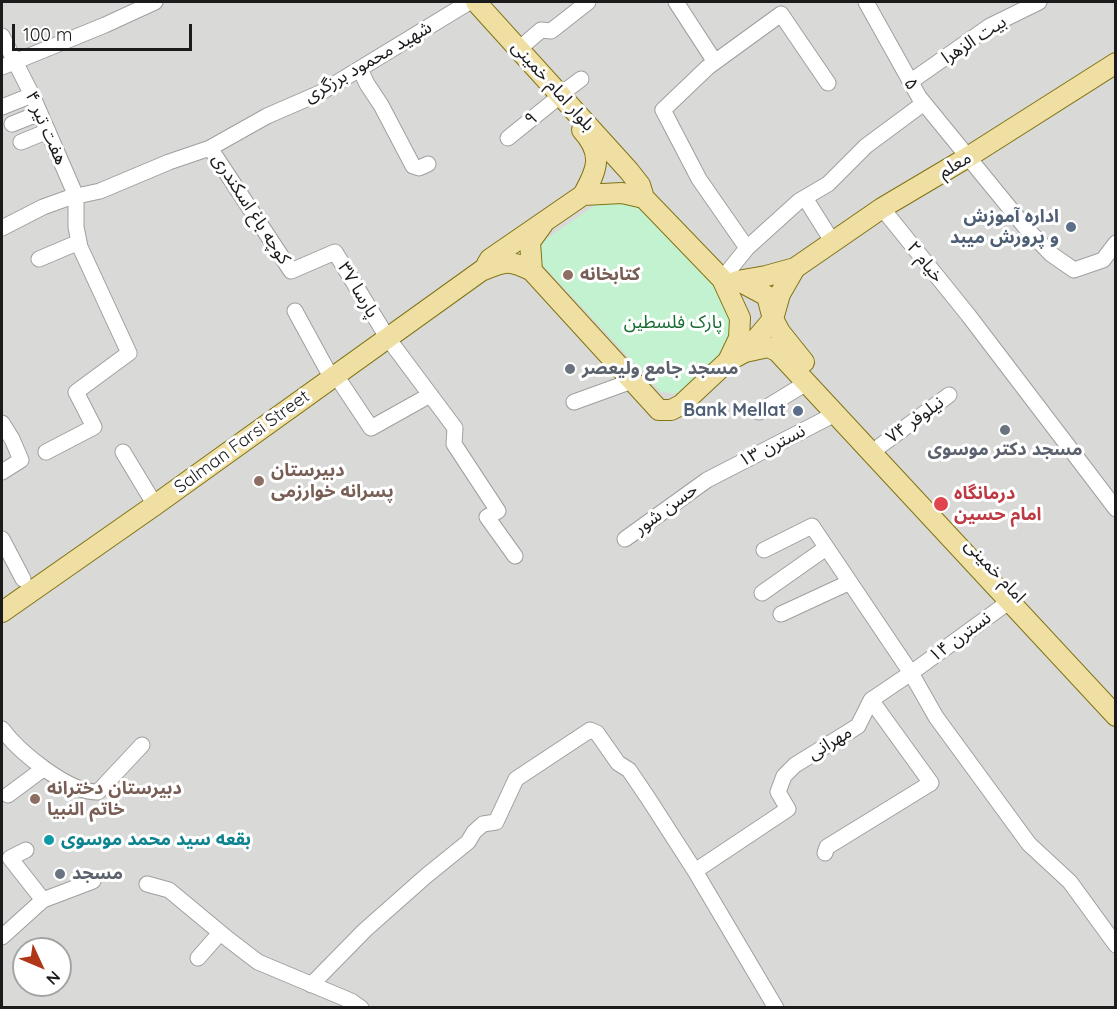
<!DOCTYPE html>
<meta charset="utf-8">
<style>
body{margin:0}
#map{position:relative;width:1117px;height:1009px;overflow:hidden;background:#eceae2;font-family:Quicksand,sans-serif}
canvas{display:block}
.frame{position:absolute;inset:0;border:3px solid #1b1b1b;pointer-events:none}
.north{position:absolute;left:12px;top:937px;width:60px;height:60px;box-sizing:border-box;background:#fff;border:2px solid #a4a4a4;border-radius:50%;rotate:134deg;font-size:16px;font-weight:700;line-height:24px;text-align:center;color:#1b1b1b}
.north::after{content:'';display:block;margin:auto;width:21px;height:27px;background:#af3718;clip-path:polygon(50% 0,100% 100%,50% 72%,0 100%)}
.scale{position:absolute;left:12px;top:24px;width:180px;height:27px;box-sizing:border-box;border:3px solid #1b1b1b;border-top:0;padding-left:8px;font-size:18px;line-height:21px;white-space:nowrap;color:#1b1b1b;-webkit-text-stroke:4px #fff;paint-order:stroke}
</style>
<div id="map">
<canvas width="1117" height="1009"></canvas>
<div class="frame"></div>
<div class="north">N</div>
<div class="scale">100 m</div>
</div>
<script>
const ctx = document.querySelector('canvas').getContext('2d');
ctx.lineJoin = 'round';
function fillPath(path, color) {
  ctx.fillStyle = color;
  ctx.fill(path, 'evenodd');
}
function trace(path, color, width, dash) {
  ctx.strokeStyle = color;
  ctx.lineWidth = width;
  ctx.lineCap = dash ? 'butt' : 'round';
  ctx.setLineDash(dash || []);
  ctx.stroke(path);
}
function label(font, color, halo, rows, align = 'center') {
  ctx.font = font + ' Quicksand,"Noto Sans Arabic",sans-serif';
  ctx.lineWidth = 6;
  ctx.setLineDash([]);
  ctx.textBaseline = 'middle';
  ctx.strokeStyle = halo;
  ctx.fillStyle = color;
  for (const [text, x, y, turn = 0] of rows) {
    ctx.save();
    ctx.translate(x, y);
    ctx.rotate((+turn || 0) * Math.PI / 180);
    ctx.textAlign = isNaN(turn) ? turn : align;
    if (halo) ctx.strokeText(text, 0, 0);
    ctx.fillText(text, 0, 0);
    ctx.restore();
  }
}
fillPath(new Path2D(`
 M2,2h1113v1005l-1113,1zM24,949h36v36h-36z`), '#d9d9d8');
fillPath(new Path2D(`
 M601,201l34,2 82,85 19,32v23l-57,51 -18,-2 -121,-130 2,-20z`), '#c3f2d1');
const minor = new Path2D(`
 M676,2l39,60
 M866,2l53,95 107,131 25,26 23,16 29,-10 13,-17
 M2,36l30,59 44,101v31l4,20 49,106 -53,39 18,35 -48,25
 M519,49l22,-19 10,1 37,-29
 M2,67l103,-42 50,-23
 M360,69l7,15 14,21 32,61 6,2 9,-4
 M910,82l80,-56 49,-24
 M561,94l20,-15
 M2,107l30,-12
 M12,124l28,-11
 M508,138l47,-38
 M21,142l27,-11
 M210,148l81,123 44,-19 52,85 68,91 -1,16 44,67 -11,6 28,39
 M805,198l27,43
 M882,208l87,108 147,193
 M2,228l41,-21 25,-9 32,-7 69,-29 41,-14 57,-32 53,-23 146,-89
 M747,248l-48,-69 -36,-69 45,-43 73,-53 47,69
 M39,259l40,-17
 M722,279l25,-31 52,-47 29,-17 38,-38 58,-43
 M295,311l36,66
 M335,374l36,54 59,-33
 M574,402l58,-21
 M759,412l49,-30
 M2,423l10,16 9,21 -19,12
 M880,446l69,-51
 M123,452l32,53
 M2,539l21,40
 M625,539l82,-59 130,-67
 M764,550l48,-24 99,147 25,44 93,127 41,38 46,63
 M762,593l64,-45
 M781,614l67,-31
 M2,729c17,23 67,64 96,63l44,-47
 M8,795l35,-26
 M26,850l-16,8 33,42
 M825,853l2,-6 104,-64 -60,-83
 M695,871l93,-62 -10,-17 6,-16 11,-11 63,-39 13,-26 40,-27 99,-72
 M147,884l22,6 59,49 30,23 93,39 10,7
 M2,937l41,-37 50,-19
 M198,958l22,-25
 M311,985l54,-55 61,-54 42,-34 6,-10 9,-8 13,-2 20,-43 74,-49 7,3 21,30 11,7 19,28 47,73 81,137`);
const major = new Path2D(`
 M476,2l153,169 11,14 4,13 78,81 18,39 -1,20 -11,23
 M582,130c22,24 15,40 1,65
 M487,264l3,-5 93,-64 39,-2 22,5
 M532,271l-2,-29 13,-18
 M737,281l29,-5 29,-8 87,-60 86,-51 148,-94
 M739,281l28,15 6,23 7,13 24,30
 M745,352l28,-33 7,-25 15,-26
 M2,612l153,-107 326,-234c24,-10 28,-12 51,0l127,139h12l10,-5 47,-44 17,-9 23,-5 9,4 339,365`);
trace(minor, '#9f9f9f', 17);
trace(major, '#817412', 22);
trace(minor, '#fff', 15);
trace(major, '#f0dfa3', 20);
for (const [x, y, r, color] of [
 [1071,227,6,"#5c6f8a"],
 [568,275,6,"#8d6e63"],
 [570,369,6,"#6b7280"],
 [798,411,6,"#5c6f8a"],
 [1005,430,6,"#6b7280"],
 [259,481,6,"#8d6e63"],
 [941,504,8,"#e0444e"],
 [35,799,6,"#8d6e63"],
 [49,840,6,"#0f9aa8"],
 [60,874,6,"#6b7280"]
]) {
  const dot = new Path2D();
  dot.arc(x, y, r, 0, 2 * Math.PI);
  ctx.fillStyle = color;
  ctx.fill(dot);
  trace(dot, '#fff', 2);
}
label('18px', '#1b1b1b', '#fff', [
 ["بیت الزهرا",974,40,-33],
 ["شهید محمود برزگری",368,62,-30],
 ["۵",911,84,60],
 ["بلوار امام خمینی",553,86,48],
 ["۹",531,119,-38],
 ["هفت تیر ۴",46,128,66],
 ["معلم",955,165,-31],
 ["کوچه باغ اسکندری",251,209,57],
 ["خیام ۲",925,262,51],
 ["پارسا ۳۷",358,290,59],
 ["نیلوفر ۷۴",915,420,-36],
 ["Salman Farsi Street",242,442,-36],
 ["نسترن ۱۳",772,446,-27],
 ["حسن شور",666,509,-36],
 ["امام خمینی",995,571,47],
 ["نسترن ۱۴",960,637,-36],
 ["مهرانی",830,743,-31]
]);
label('bold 18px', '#4e5e75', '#fff', [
 ["اداره آموزش",1059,217],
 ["و پرورش میبد",1059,238],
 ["Bank Mellat",786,411]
], 'right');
label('bold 18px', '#785e54', '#fff', [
 ["کتابخانه",580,275],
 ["دبیرستان",271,471],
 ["پسرانه خوارزمی",271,492],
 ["دبیرستان دخترانه",47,789],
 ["خاتم النبیا",47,810]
], 'left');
label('18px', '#186b30', '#fff', [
 ["پارک فلسطین",673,323]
]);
label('bold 18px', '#5b616d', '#fff', [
 ["مسجد جامع ولیعصر",582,369],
 ["مسجد دکتر موسوی",1005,450,"center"],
 ["مسجد",72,874]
], 'left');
label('bold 18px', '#be3a42', '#fff', [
 ["درمانگاه",954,494],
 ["امام حسین",954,515]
], 'left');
label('bold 18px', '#0d838f', '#fff', [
 ["بقعه سید محمد موسوی",61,840]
], 'left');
</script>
